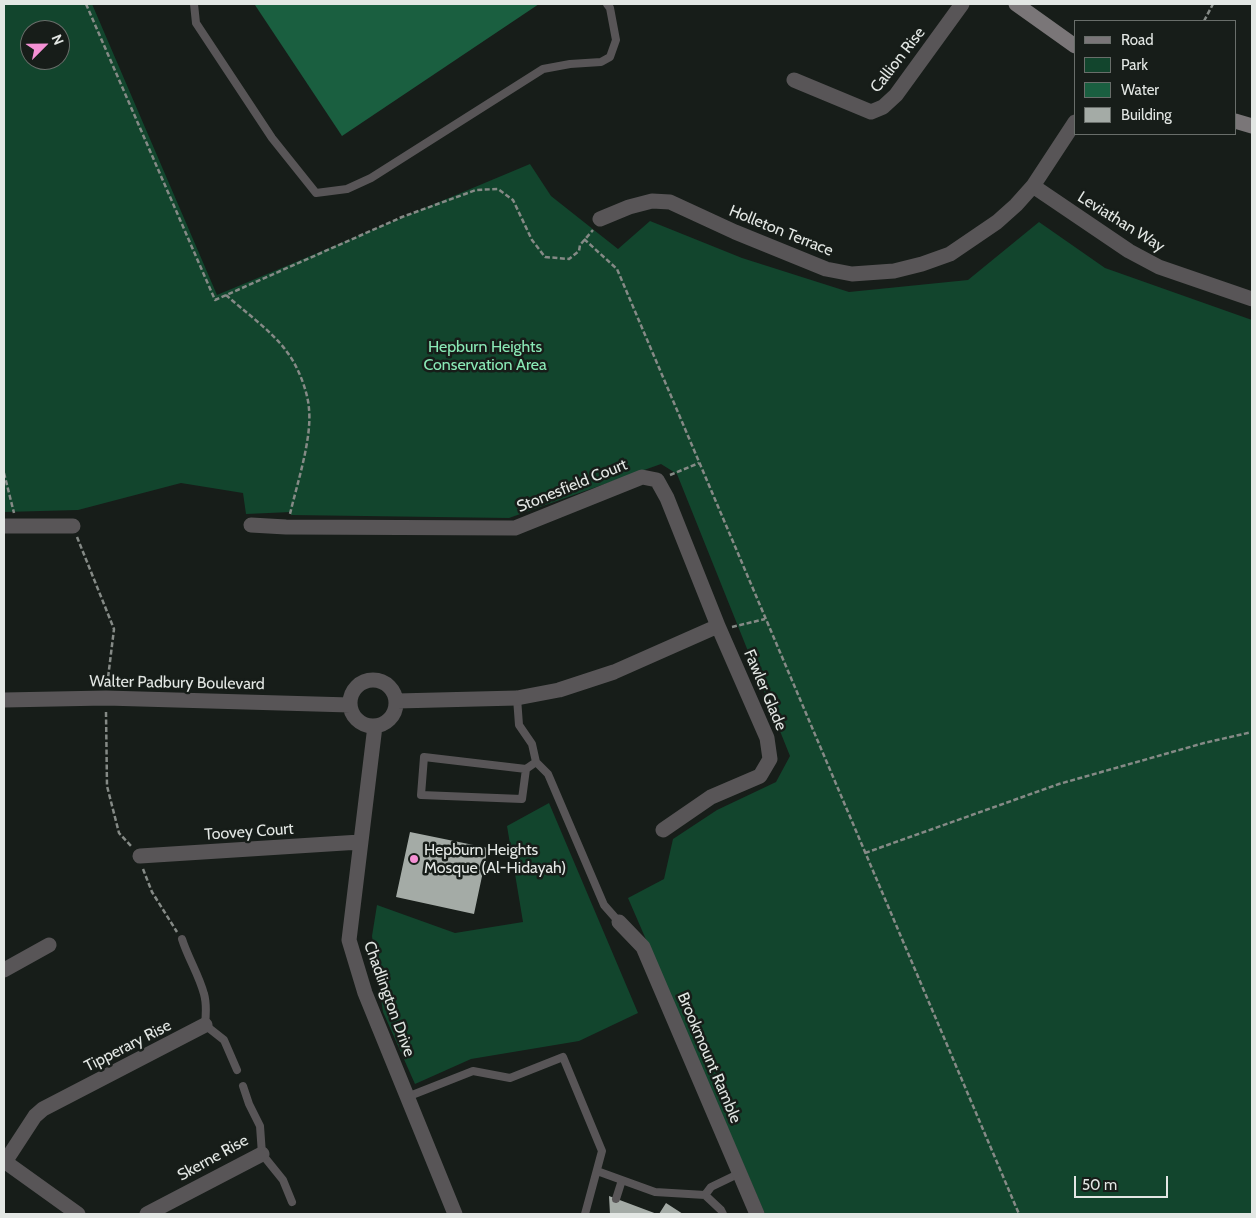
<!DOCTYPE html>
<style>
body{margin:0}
#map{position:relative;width:1256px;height:1218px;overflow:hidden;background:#171d19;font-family:Cabin,sans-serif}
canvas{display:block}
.frame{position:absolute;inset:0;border:5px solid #e3e7e4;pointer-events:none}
.legend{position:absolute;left:1074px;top:20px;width:162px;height:115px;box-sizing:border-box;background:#171d19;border:1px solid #696e6a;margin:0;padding:6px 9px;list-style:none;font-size:15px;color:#e3e7e4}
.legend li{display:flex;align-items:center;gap:10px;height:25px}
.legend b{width:25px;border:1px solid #696e6a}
.north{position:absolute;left:20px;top:20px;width:50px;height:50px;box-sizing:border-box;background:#171d19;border:1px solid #696e6a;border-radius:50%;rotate:67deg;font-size:14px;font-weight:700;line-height:20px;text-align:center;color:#e3e7e4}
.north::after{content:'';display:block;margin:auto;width:18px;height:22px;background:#f491d4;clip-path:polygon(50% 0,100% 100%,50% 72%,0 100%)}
.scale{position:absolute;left:1074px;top:1176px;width:94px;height:22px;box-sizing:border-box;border:2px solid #e3e7e4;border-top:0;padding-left:6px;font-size:15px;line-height:18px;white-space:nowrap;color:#e3e7e4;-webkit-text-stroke:4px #171d19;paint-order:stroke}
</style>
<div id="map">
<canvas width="1256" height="1218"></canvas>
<div class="frame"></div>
<ul class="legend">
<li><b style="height:6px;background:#7a7678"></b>Road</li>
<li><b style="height:14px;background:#12452d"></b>Park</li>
<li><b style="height:14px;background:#1a5f40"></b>Water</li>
<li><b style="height:14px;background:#a4aba6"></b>Building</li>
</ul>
<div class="north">N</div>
<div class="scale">50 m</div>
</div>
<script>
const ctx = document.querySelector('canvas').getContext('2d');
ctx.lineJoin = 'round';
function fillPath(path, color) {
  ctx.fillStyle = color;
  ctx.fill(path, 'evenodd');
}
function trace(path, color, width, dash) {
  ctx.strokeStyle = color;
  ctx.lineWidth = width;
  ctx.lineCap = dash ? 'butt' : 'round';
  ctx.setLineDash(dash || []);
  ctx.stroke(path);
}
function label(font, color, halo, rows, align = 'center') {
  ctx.font = font + ' Cabin,sans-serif';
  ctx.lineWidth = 5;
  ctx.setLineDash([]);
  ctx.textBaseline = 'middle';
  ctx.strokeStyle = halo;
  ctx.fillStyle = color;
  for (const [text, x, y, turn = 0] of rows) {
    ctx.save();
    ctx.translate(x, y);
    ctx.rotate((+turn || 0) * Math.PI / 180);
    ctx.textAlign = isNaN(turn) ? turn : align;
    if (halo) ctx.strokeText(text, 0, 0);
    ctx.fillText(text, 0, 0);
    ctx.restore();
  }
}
fillPath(new Path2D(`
 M4,4h88l125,291 313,-131 21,32 67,53 32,-28 92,37 107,34 119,-12 71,-58 66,46 147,52v894h-487l-137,-316 36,-19 9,-40 44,-29 59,-28 14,-26 -113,-282 -16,-10 -152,54 -218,-3v-3l-45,2 -3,-21 -62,-10 -103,27 -74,2zM30,30h30v30h-30z
 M549,803l89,210 -59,28 -108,18 -56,25 -32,-72 -11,-76 5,-31 78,28 68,-11 -16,-96z`), '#12452d');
fillPath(new Path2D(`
 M258,4h281l-197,132 -87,-131z`), '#1a5f40');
fillPath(new Path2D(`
 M410,832l78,16 -14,66 -78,-17z
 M609,1196l48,18h-47z
 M666,1203l17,11h-24z`), '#a4aba6');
trace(new Path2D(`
 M86,4l129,296 187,-83 74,-27 22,-1 15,11 19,40 13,17 24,2 10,-8 1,-6 13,-15
 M1204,21l9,-17
 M584,239l33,30 402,945
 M226,295c19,17 47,37 61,57 11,14 21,40 22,57 3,30 -12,75 -19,105
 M4,473l10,40
 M670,475l29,-12
 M77,537l37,92 -7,57
 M732,627l33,-8
 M106,712l1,74 12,47 13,14
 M865,853l194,-69 145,-41 48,-11
 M143,869l9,23 25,40`), '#858a86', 2.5, [5, 2.5]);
trace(new Path2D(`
 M194,4l2,19 76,115 44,55 31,-4 24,-11 172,-109 27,-5 31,-2 9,-5 6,-17 -6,-32 -3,-4
 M517,698l2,27 13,19 4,18 12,12 56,131 15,17
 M526,769l-4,30 -101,-4 3,-38 102,12 10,-7
 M182,939c6,19 17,36 22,55 3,10 2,21 1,31l19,15 13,30
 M243,1086l6,18 11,22 2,28 21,26 9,22
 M407,1097l66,-26 37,7 53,-21 39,94 -17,63
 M597,1171l58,21 50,3 6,-8 29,-14
 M705,1195l16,15 2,4
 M616,1199l6,-19`), '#585557', 8);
trace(new Path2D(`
 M794,80l77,32 12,-5 13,-12 66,-91
 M1033,186l96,65 30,16 93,32
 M600,219l29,-12 23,-6 18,1 65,30 91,37 26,5 42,-3 28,-7 28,-10 47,-32 19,-17 17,-19 42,-64
 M251,525l35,2 229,1 127,-51 15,3 10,18 51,128 49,112 3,21 -10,17 -49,21 -48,33
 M4,526h69
 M350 703a23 23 0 1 1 46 0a23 23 0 1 1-46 0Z
 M4,700l102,-2 244,7
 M397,701l120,-3 42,-8 55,-18 104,-46
 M375,726l-26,214 16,53 90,221
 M140,856l220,-14
 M619,922l24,25 114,267
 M4,970l45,-25
 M4,1161l74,53
 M5,1162l30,-46 8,-7 162,-84
 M147,1214l115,-60`), '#585557', 15);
trace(new Path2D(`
 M1016,4l59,42
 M1235,121l17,5`), '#7a7678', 15);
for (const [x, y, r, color] of [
 [414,859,5,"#f491d4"]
]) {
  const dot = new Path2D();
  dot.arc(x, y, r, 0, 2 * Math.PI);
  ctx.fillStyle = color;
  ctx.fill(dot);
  trace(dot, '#171d19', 2);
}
label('16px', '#e3e7e4', '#171d19', [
 ["Callion Rise",898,60,-52],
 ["Leviathan Way",1121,222,32],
 ["Holleton Terrace",781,231,22],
 ["Stonesfield Court",572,486,-22],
 ["Walter Padbury Boulevard",177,683,1],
 ["Fawler Glade",765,690,67],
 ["Toovey Court",249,832,-4],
 ["Chadlington Drive",389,999,70],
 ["Tipperary Rise",128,1046,-27],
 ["Brookmount Ramble",709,1058,67],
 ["Skerne Rise",213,1158,-29]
]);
label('16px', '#8ae9b6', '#171d19', [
 ["Hepburn Heights",485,347],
 ["Conservation Area",485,365]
]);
label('16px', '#e3e7e4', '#171d19', [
 ["Hepburn Heights",424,850],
 ["Mosque (Al-Hidayah)",424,868]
], 'left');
</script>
